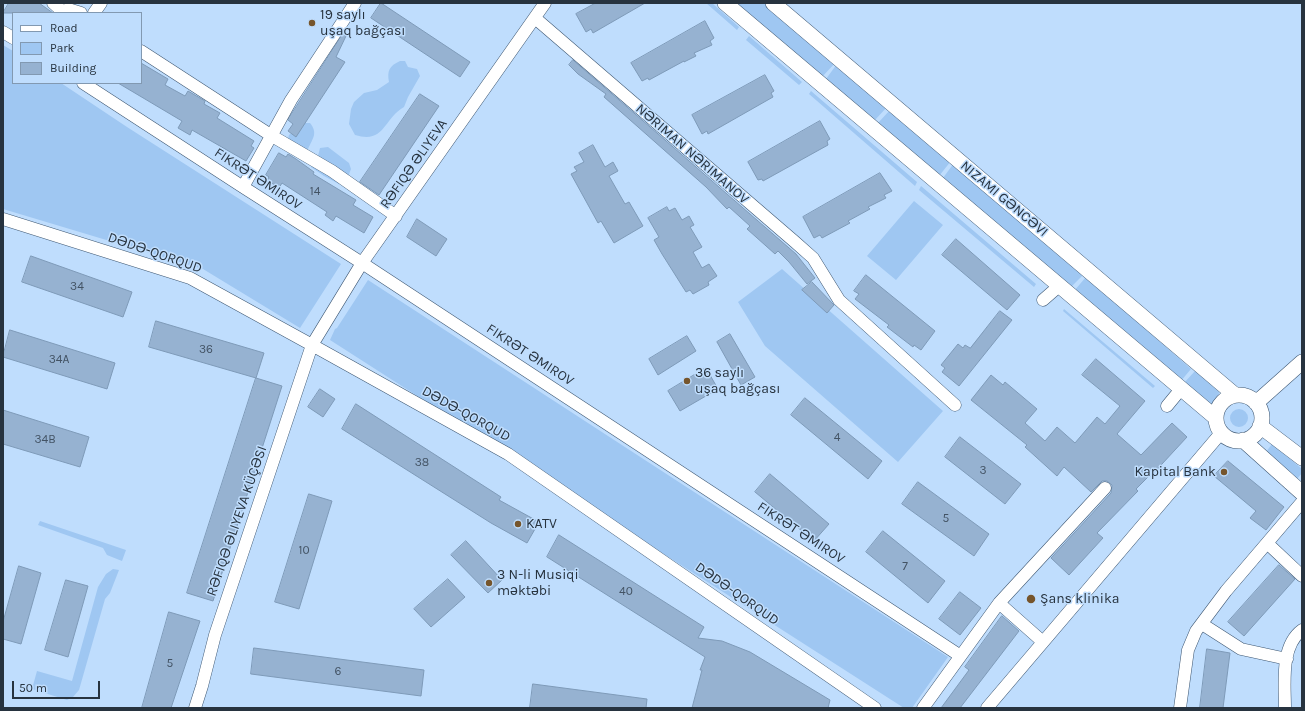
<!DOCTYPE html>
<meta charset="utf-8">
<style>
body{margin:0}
#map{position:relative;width:1305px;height:711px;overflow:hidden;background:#bfddfd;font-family:Karla,sans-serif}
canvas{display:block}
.frame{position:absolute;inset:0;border:4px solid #27333f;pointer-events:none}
.legend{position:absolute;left:12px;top:12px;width:130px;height:72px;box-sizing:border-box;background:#bfddfd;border:1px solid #8299b1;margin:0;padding:5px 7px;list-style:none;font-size:12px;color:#27333f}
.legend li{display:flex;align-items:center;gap:8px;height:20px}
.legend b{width:20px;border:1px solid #8299b1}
.scale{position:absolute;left:12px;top:681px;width:88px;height:18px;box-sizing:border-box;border:2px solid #27333f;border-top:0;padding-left:5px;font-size:12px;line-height:14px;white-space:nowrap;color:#27333f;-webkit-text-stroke:3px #bfddfd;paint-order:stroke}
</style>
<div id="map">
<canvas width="1305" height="711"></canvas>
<div class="frame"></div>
<ul class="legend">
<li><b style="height:5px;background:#fff"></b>Road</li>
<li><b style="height:11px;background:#9fc7f2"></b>Park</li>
<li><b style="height:11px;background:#96b2d1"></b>Building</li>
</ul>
<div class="scale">50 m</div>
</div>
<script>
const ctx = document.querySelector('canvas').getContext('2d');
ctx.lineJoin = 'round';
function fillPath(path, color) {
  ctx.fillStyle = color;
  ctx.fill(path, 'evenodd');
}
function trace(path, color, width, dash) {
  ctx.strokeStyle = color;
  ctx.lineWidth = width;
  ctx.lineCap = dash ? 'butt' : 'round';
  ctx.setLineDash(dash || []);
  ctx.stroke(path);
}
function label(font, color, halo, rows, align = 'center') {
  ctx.font = font + ' Karla,sans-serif';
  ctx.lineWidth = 3;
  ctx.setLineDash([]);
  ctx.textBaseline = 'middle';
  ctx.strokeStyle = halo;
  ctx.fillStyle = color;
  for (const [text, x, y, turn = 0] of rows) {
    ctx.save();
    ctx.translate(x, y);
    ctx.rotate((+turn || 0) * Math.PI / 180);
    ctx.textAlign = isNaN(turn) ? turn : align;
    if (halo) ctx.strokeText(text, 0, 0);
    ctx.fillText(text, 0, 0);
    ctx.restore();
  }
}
fillPath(new Path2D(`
 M706,3h6l27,24 -2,3z
 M735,3h31l70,59 -14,15z
 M749,36l53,46 -3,3 -53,-45z
 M3,45l10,6v32h48l66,44 214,137 -41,64 -97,-59 -200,-60z
 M400,61h5l3,6 9,2 3,7 -12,21 -4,10c-21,12 -19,37 -49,28l-6,-11 2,-15 3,-7 10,-9 13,-3 12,-8c-2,-11 0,-16 11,-21z
 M837,64l50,43 -12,13 -49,-41z
 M811,91l106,91 -2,4 -106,-92z
 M890,110l61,51 -12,15 -61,-53z
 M303,123h7c8,10 3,15 -2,26h-3l-18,-7 2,-7z
 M328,147l21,16 2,6 -5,13 -7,2 -15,-8 -13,-9 6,-7 3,-12z
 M954,163l129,112 -13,13 -127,-110z
 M921,186l115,98 -2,3 -115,-97z
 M914,201l29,24 -47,55 -29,-24z
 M782,269l161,142 -45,51 -133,-116 -27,-44z
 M1086,277l105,92 -11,13 -106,-91z
 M368,280l580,377 -36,51h-8l-574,-368 5,-11 2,-1z
 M1064,309l91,77 -2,2 -90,-77z
 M1195,371l24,21 -1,9 -8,7 -27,-24z
 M1230 418a9 9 0 1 1 18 0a9 9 0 1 1-18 0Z
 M1272,444l30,25v4l-5,6 -31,-27z
 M40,521l86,29 -4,11 -15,-6 -4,-7 -65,-23z
 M113,569l6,1 -9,23 -5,6 -26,91 -6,7 -6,3 -35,-11 5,-18 35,10 26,-94 8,-13z`), '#9fc7f2');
const building = new Path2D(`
 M9,3h30l14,10h-50z
 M381,3l89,59 -10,15 -89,-59z
 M596,3h49l-52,30 -2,-4 -5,3 -10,-18z
 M705,21l9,17 -4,3 2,4 -18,8 2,3 -12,6v-1l-35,19 -1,-2 -6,3 -11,-18z
 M343,34l3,2 -10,21 9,5 -49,75 -8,-6 5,-7 -5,-4z
 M573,60l223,194 19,24 -8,6 -18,-22 -11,-11 -3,3 -28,-25 3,-3 -21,-19 -2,2 -21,-22 -102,-90 2,-3 -28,-20 -9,-9z
 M141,63l27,16 -3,6 20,11 3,-5 17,10 -1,3 16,9 -3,5 37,23 -3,5 3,2 -8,13 -54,-31 -2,5 -12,-7 4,-7 -64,-38h23z
 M765,75l9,16 -3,2 2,4 -65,37 -1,-3 -5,3 -10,-19z
 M420,94l19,12 -60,89 -19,-13z
 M820,121l10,18 -3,2 1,4 -65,36 -1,-2 -4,1 -10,-18z
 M593,145l12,22 8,-5 5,9 -9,5 16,28 4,-2 14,24 -29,17 -13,-22 -3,2 -27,-49 6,-3 -3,-4 10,-5 -5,-9z
 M279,153l7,4 2,-3 8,5 18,13 -1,2 43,26 -3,5 20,12 -9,16 -28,-17 -3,5 -8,-6 2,-3 -45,-29 -3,5 -12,-8 2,-3 -3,-2z
 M880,173l12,18 -8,4 2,3 -18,9 2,2 -22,12 2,2 -28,15 -2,-3 -6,3 -11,-21z
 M667,207l2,4 6,-3 7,12 7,-4 5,9 -4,2 12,20 -9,5 9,16 7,-4 8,12 -9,6 1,3 -16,9 -3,-4 -4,2 -24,-38 -8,-14 5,-3 -11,-19z
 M417,219l30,20 -11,17 -29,-19z
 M956,239l64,56 -13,15 -65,-55z
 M31,256l101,36 -9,25 -101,-35z
 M866,275l69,56 -14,19 -7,-5 -1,2 -26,-20 2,-2 -34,-26 4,-5 -5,-3z
 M812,282l22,23 -7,8 -25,-23z
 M1000,311l12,9 -53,66 -17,-14 3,-4 -4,-3 17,-21 5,4 2,-3 5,3z
 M156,321l108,32 -8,25 -107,-31z
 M10,330l105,33 -8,26 -104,-32z
 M730,334l25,43 -14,8 -24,-43z
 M687,336l9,15 -38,24 -9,-16z
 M1096,359l49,42 -28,33 24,21 31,-32 15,14 -37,40 -1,-1 -13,13 2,2 -41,42 6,5 -34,37 -18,-17 60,-65 1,-8 -5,-4h-5l-11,11 -27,-25 -7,9 -32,-29 2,-2 -56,-45 20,-25 12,10 2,-3 32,27 -12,14 20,18 12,-14 18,16 22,-26 8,7 15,-18 -38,-31z
 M706,368l12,21 -38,22 -12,-20z
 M256,378l26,8 -69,215 -26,-8z
 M320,389l15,10 -12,18 -15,-10z
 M805,398l77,63 -14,18 -77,-64z
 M356,404l145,93 -2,3 40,22 -12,21 -36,-20 -149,-94z
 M3,410l86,27 -9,30 -77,-23z
 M960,437l61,47 -16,20 -60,-47z
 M1228,461l56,46 -18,23 -16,-12 6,-7 -42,-35z
 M770,474l59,50 -15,17 -59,-49z
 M918,482l71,52 -15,22 -72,-52z
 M309,494l23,7 -33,108 -24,-7z
 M883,531l62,50 -17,22 -62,-51z
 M559,535l145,92 -6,11 24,3 28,11 80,48 -2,8h-136l10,-38h-2l5,-13 -158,-100z
 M466,541l36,39 -14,13 -37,-38z
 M1279,565l16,14 -51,57 -16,-14z
 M19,566l22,7 -20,71 -18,-5v-17z
 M448,579l17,18 -34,30 -17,-18z
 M66,580l22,6 -20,71 -23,-7z
 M960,592l21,16 -21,27 -21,-16z
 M169,612l31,9 -29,87h-29z
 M1002,616l17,15 -59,77h-19l28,-38 -4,-3z
 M254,648l170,22 -3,26 -170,-22z
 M1207,649l23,4 -7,55h-23z
 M533,684l114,15 -1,9h-116z`);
fillPath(building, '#96b2d1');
trace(building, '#7e9ab8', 1);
const minor = new Path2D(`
 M53,3l9,8
 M60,13l8,-4 13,4
 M94,13l7,-10
 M535,18l260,224 18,16 26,42 116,105
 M3,32l10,6
 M141,51l131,85 60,35 64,45
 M83,83l160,104 119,76 597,392
 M243,187l48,-87 64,-97
 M3,219l187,59 122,67 196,109 367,254
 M1043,300l16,-14
 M1167,406l14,-17
 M1267,543l35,33
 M999,603l44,39
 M1202,624l39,25 46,10
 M195,708l7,-22 13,-51 97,-290 50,-82 183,-260
 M923,708l76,-105 106,-115
 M987,708l234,-275
 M1180,708l8,-58 8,-19 30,-40 76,-89
 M1285,708c0,-24 -5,-62 17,-78`);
const major = new Path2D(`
 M725,3l491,415
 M773,3l462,392
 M1216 418a23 23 0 1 1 46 0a23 23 0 1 1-46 0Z
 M1256,403l46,-41
 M1260,426l42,32
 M1243,440l59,53`);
trace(minor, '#3f5873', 13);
trace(major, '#3f5873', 16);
trace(minor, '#fff', 12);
trace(major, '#fff', 15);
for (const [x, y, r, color] of [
 [312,23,4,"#76552c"],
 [687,381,4,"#76552c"],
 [1224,472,4,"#76552c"],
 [518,524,4,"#76552c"],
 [489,583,4,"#76552c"],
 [1031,599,5,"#76552c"]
]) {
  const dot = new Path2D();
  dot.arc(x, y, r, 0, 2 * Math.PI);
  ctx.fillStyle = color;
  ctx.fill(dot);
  trace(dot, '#bfddfd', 1.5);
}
label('12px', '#435364', null, [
 ["14",315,192],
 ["34",77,287],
 ["36",206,350],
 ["34A",59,360],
 ["4",837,438],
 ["34B",45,440],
 ["38",422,463],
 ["3",983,471],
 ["5",946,519],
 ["10",304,551],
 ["7",905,567],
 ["40",626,592],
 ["5",170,664],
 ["6",338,672]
]);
label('14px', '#27333f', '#bfddfd', [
 ["19 saylı",320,15],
 ["uşaq bağçası",320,31],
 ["36 saylı",695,373],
 ["uşaq bağçası",695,389],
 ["Kapital Bank",1216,472,"right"],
 ["KATV",526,524],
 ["3 N-li Musiqi",497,575],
 ["məktəbi",497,591],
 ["Şans klinika",1040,599]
], 'left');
label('14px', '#27333f', '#bfddfd', [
 ["NƏRIMAN NƏRIMANOV",692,154,41],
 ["RƏFIQƏ ƏLIYEVA",414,164,-55],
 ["FIKRƏT ƏMIROV",258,179,33],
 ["NIZAMI GƏNCƏVI",1004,199,40],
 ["DƏDƏ-QORQUD",155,253,19],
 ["FIKRƏT ƏMIROV",530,355,33],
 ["DƏDƏ-QORQUD",466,414,29],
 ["RƏFIQƏ ƏLIYEVA KÜÇƏSI",237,521,-71],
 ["FIKRƏT ƏMIROV",801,533,33],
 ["DƏDƏ-QORQUD",737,594,35]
]);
</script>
